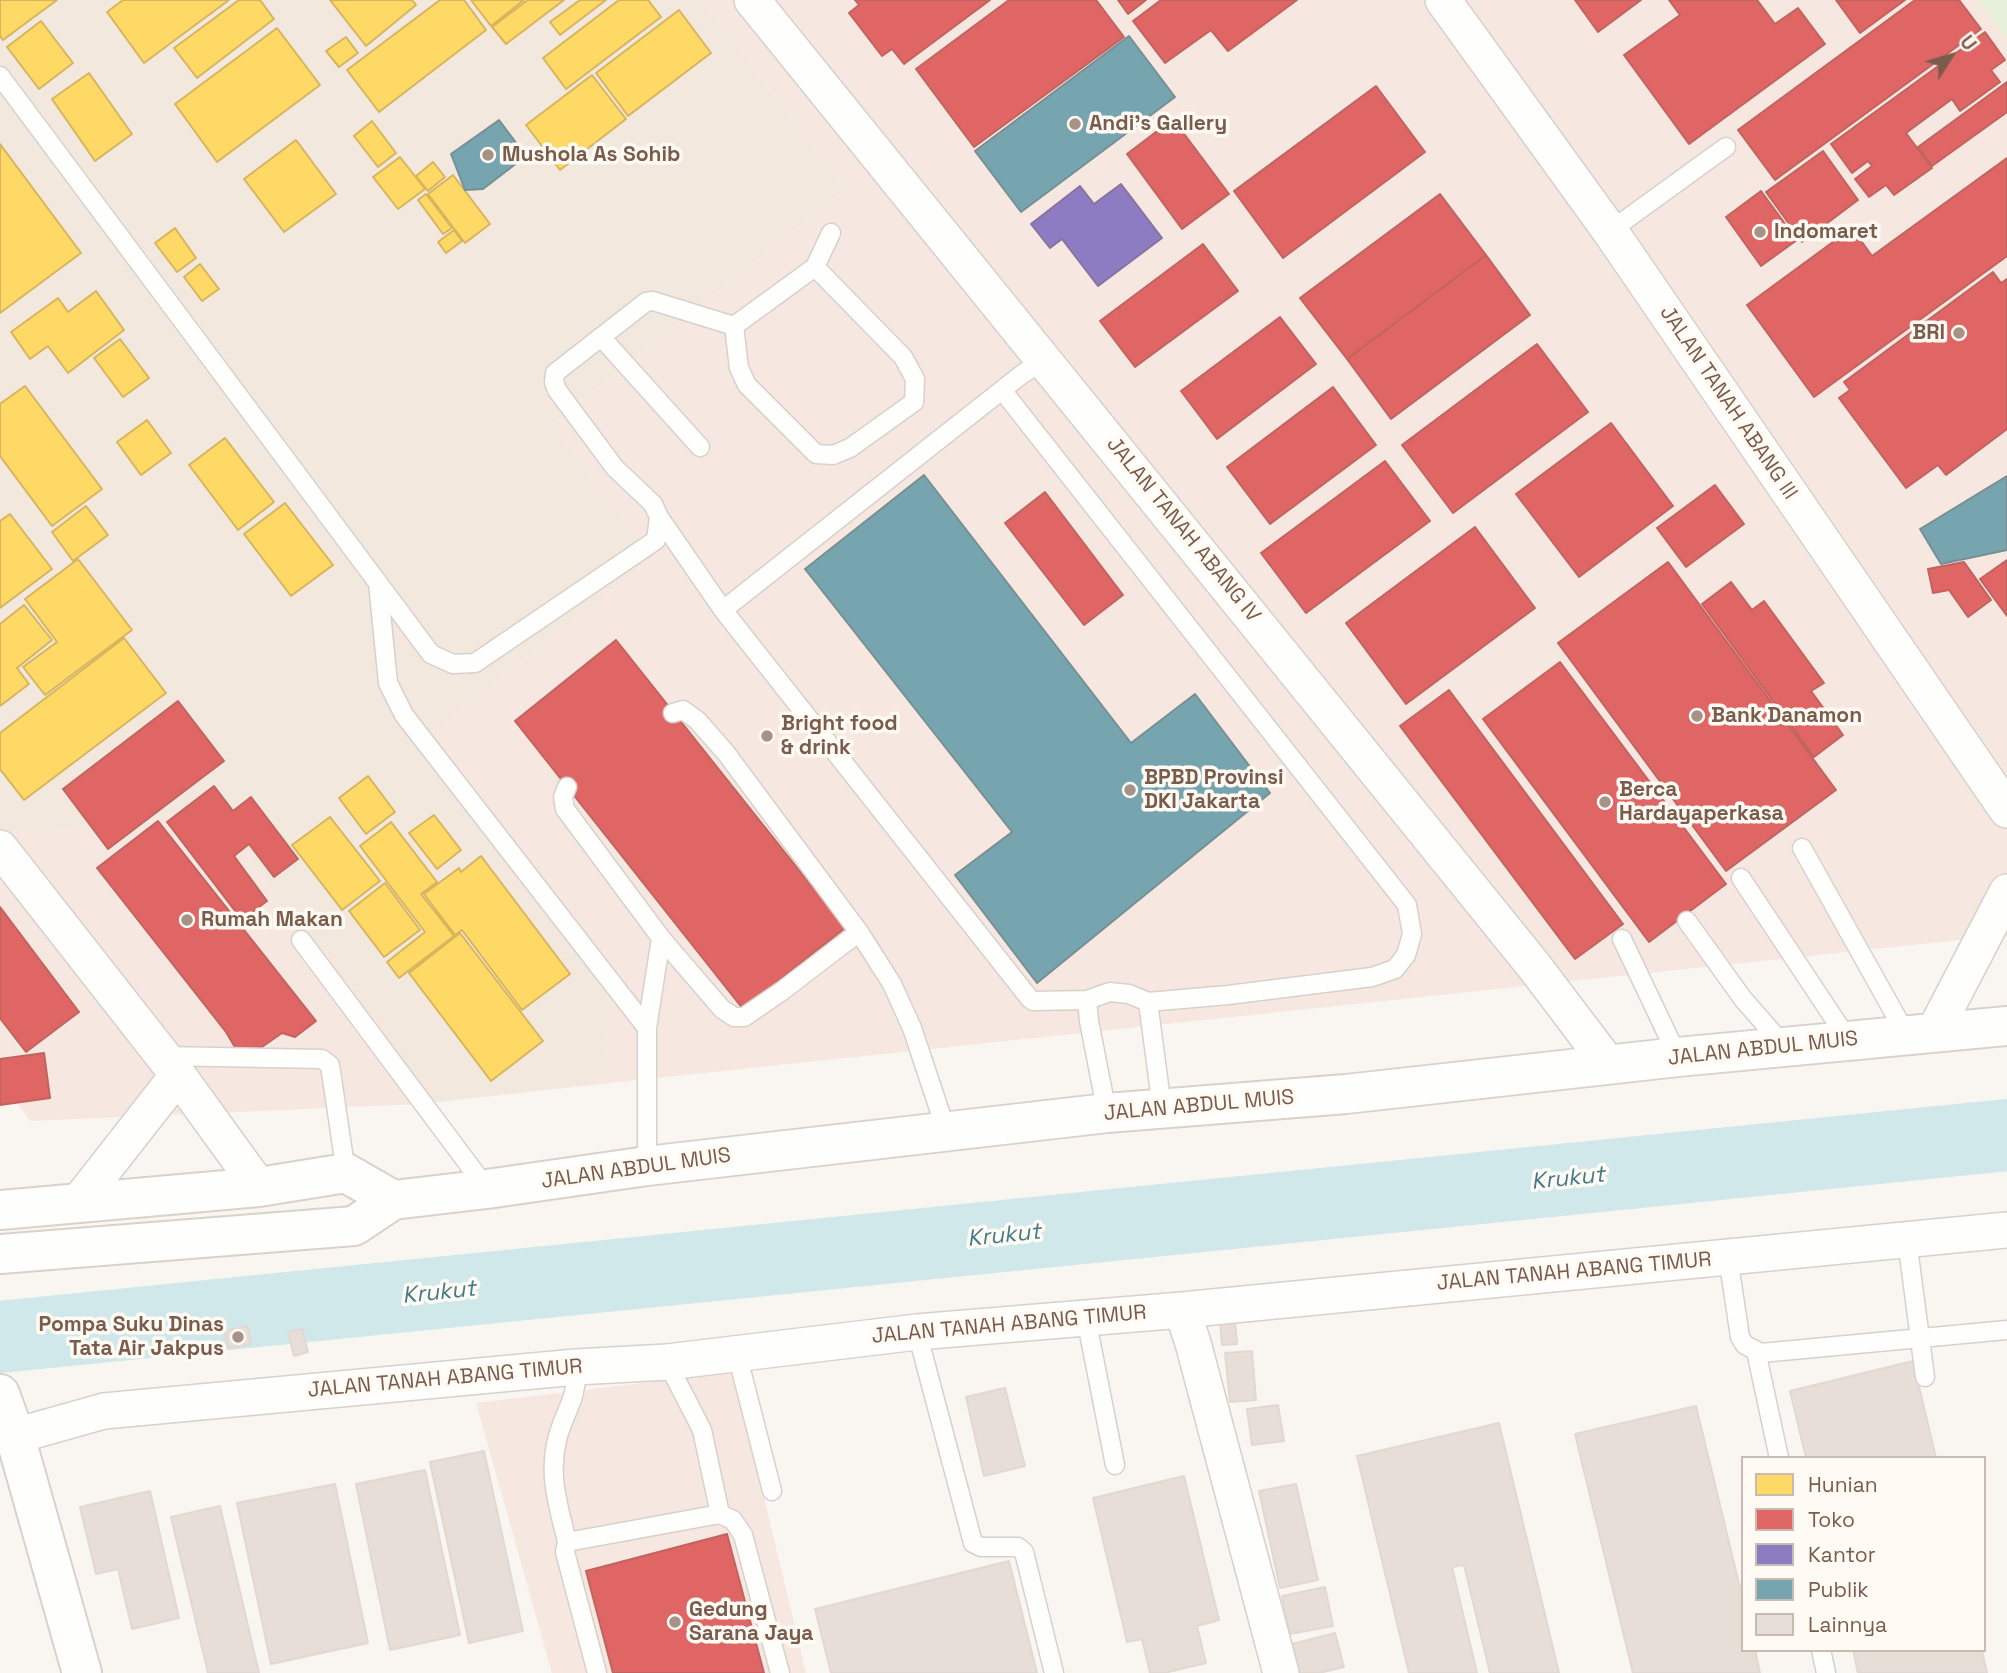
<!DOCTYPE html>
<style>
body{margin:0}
#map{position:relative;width:2007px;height:1673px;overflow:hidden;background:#f9f5f0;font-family:"Space Grotesk",sans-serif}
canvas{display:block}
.legend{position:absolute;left:1741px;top:1456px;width:245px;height:196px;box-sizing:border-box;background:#fffaf3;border:2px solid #cabbb1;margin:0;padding:9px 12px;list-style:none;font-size:21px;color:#7a5c4d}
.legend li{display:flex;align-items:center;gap:14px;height:35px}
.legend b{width:35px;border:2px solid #cabbb1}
.north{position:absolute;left:1916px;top:21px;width:70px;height:70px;-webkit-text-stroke:5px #fffaf3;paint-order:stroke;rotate:53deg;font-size:19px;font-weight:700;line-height:28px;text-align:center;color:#7a5c4d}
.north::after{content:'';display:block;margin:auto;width:24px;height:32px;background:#7a5c4d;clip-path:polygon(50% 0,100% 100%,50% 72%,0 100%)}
</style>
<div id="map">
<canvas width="2007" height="1673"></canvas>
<ul class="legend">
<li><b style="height:19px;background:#ffd966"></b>Hunian</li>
<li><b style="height:19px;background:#e06666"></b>Toko</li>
<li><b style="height:19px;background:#8e7cc3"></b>Kantor</li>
<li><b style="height:19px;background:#76a5af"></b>Publik</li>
<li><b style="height:19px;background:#e6ded7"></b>Lainnya</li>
</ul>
<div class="north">U</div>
</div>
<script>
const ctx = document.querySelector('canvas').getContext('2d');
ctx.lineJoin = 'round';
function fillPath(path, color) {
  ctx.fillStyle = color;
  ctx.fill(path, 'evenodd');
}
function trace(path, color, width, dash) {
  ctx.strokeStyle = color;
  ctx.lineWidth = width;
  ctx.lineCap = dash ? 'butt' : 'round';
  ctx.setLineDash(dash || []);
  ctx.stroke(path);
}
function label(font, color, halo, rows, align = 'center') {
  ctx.font = font + ' "Space Grotesk",sans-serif';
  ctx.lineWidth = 7;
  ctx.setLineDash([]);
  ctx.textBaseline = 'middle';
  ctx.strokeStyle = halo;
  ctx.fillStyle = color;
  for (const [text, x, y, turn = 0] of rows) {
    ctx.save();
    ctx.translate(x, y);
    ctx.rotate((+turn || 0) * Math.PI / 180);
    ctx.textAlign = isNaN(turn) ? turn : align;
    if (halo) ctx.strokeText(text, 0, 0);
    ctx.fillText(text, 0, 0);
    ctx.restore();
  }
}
fillPath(new Path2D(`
 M0,0h702l144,189 -295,236 103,132 -230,182 192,248 -16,97 -180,20 -420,-257z`), '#f2e8de');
fillPath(new Path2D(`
 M702,0h1305v935l-1407,149 16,-97 -192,-248 230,-182 -103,-132 295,-236z
 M217,806l203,298 -390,17 -30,-42v-232l16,-14z
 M734,1372l72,301h-254l-76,-270z`), '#f6e8e1');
fillPath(new Path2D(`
 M1978,0h29v40z`), '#e7f0db');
const homes = new Path2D(`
 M0,0h57l-54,40 -3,-4z
 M123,0h106l-85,63 -37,-51z
 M239,0h21l14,19 -77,59 -23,-30z
 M330,0h82l4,5 -50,41z
 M440,0h24l22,30 -107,82 -32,-42z
 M471,0h53l-33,26z
 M528,0h36l-58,44 -14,-17z
 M580,0h26l-46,35 -10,-13z
 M619,0h29l13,17 -95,72 -23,-31z
 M679,10l32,43 -83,63 -32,-43z
 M41,21l32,42 -34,26 -32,-42z
 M277,28l43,57 -103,77 -42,-58z
 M346,37l12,16 -19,14 -13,-16z
 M89,73l43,61 -37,27 -43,-62z
 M592,75l34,44 -66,51 -34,-45z
 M372,121l24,32 -18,14 -24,-31z
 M296,140l40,54 -52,38 -40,-53z
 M0,144l81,109 -81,60z
 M400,157l25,32 -27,20 -25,-32z
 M433,162l12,15 -17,14 -12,-15z
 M453,175l37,49 -25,19 -37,-49z
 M426,194l26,34 -9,6 -25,-34z
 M175,228l21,30 -19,14 -22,-29z
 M454,230l8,11 -16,12 -8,-11z
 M200,264l19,25 -17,12 -18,-24z
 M96,291l28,39 -56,43 -20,-27 -18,13 -19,-27 47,-34 10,14z
 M120,339l29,39 -26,19 -29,-39z
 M25,386l77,103 -50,37 -52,-70v-52z
 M147,420l24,33 -30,22 -24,-33z
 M225,438l49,64 -36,28 -49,-65z
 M285,503l48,62 -42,31 -47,-62z
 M86,506l22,29 -35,26 -21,-29z
 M10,514l42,55 -52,39v-87z
 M78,559l54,71 -87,65 -22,-28 34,-25 -32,-43z
 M24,605l28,35 -35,28 12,16 -29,22v-82z
 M124,638l42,55 -142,107 -24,-31v-36z
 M368,776l27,36 -29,22 -27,-36z
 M434,815l27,35 -24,19 -28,-36z
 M330,817l50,64 -38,29 -50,-65z
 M391,822l46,60 -16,12 33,42 -55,42 -12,-16 38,-30 -65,-86z
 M481,856l89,118 -48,36 -60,-80 -7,5 -31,-41 35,-26 2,4z
 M385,883l35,47 -36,27 -35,-46z
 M460,933l83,108 -52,40 -82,-108z`);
fillPath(homes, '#ffd966');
trace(homes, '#d7b45e', 2);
const shops = new Path2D(`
 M855,0h135l-86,64 -12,-15 -10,7 -33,-43 10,-8z
 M1009,0h87l28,37 -150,110 -58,-78z
 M1118,0h28l-18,14z
 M1161,0h136l-69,51 -17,-21 -46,33 -32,-42z
 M1575,0h66l-43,32z
 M1669,0h88l18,24 23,-16 27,36 -136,100 -65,-89 56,-40z
 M1836,0h69l-45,33z
 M1915,0h44l22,29 -206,151 -37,-50z
 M1985,32l20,28 -14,10 9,12 -40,29 -8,-12 -46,34 26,35 -38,27 -8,-10 -17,12 -14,-18 17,-13 -4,-5 -16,12 -21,-29z
 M2007,82v30l-75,54 -14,-19z
 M1376,86l49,66 -142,106 -49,-67z
 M1173,119l56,75 -47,35 -55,-75z
 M1823,151l35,49 -56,42 -36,-50z
 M2007,158v98l-193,141 -67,-92 105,-77 20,28z
 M1761,191l36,49 -36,26 -35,-49z
 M1440,194l46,61 -139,104 -47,-61z
 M1203,244l35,47 -103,76 -35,-46z
 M1486,255l44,60 -139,104 -44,-60z
 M1993,272l8,11 6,-4v150l-61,46 -8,-10 -32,23 -67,-90 11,-8 -6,-8z
 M1280,317l36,47 -99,75 -36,-48z
 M1537,344l51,68 -135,101 -51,-68z
 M1333,387l43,58 -106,79 -43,-57z
 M1611,423l62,83 -94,71 -63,-83z
 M1385,461l45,60 -124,92 -45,-60z
 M1715,485l29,39 -58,43 -29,-39z
 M1045,492l78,103 -39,30 -79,-102z
 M1475,527l60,81 -129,96 -60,-81z
 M2007,560v56l-27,-37z
 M1668,562l168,228 -110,81 -168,-228z
 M1964,562l27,38 -23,17 -19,-27 -16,3 -5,-24z
 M1731,582l21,28 12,-9 60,82 -13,8 32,44 -29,22 -112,-153z
 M616,640l229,288 -102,81 -228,-288z
 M1560,662l166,222 -77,58 -166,-223z
 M1449,690l174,234 -48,35 -175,-233z
 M178,701l46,60 -116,88 -45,-60z
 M214,786l19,25 18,-14 47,62 -24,18 -25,-33 -15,12 33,45 -25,19 -75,-98z
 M158,821l158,200 -21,16 -13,-4 -23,16h-23l-10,-17 -129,-164z
 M0,907l79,105 -53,40 -26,-34z
 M44,1053l6,45 -50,7v-46z
 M727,1534l37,139h-151l-27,-102z`);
fillPath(shops, '#e06666');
trace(shops, '#c1635e', 2);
const offices = new Path2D(`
 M1121,184l41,54 -64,48 -36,-47 -12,9 -19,-24 49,-38 14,18z`);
fillPath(offices, '#8e7cc3');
trace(offices, '#8872a0', 2);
const public = new Path2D(`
 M1129,36l46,61 -154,115 -46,-61z
 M499,120l27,36 -43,33 -18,1 -14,-36z
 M924,475l207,268 64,-49 75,99 -233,190 -82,-108 57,-43 -207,-263z
 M2007,476v74l-66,14 -21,-35z`);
fillPath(public, '#76a5af');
trace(public, '#778f92', 2);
trace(new Path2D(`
 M0,1337l2007,-202`), '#d0e8ea', 72);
const building = new Path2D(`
 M1234,1307l3,37 -15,1 -3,-36z
 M248,1326l3,18 -23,4 -3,-17z
 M302,1329l6,23 -14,4 -6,-24z
 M1252,1351l4,49 -26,2 -5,-49z
 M1913,1361l23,97h-130l-16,-67z
 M1005,1388l20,78 -41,10 -18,-79z
 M1278,1405l6,36 -32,4 -5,-36z
 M1696,1406l47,194v50h12l5,23h-127l-58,-239z
 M1499,1423l60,250h-69l-26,-108 -12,2 25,106h-68l-52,-217z
 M484,1451l39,180 -54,12 -39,-181z
 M425,1470l35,165 -70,15 -34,-166z
 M1184,1476l35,144 -22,6 9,37 -42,10h-14l-8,-34 -15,3 -34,-144z
 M335,1484l33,159 -97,21 -34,-161z
 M1296,1484l22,96 -38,8 -21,-97z
 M150,1491l29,127 -47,11 -14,-60 -22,5 -16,-67z
 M220,1506l39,167h-51l-37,-156z
 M1009,1561l28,112h-206l-16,-64z
 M1325,1587l8,39 -43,8 -8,-38z
 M1335,1633l9,34 -25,6h-20l-7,-29z
 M1853,1650h129l5,23h-129z`);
fillPath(building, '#e6ded7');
trace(building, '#e2d8d2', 2);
const service = new Path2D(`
 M0,76l431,578 22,10 22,-1 181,-123 3,-23 -6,-13 -38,-36 -58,-78 -3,-8 1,-9 91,-71 7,-1 81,25 81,-59 16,-34
 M1610,231l116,-84
 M734,326l5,42 8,17 69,69 17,1 17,-7 64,-46 1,-23 -12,-22 -88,-90
 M601,337l99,110
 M659,517l64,93 307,389 3,2 54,-1 23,-8 19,2 19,8 80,-7 144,-18 23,-8 11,-14 6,-21 -5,-29 -405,-515
 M378,583l10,100 16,32 243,313
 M723,610l298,-235 24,-16
 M673,713l10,-3 14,10 29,33 133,179
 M567,787l-4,10 2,12 96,129 61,71 12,8h10l38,-26 77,-59 33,52 20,44 34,102
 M1802,848l104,186
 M1741,878l108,163
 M1687,921l56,78 42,48
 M1622,939l56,118
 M301,940l186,249
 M1087,1000l2,21 18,92
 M1148,1002l14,106
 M163,1056l159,3 8,6 16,108
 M647,1166v-138l14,-90
 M1907,1240l18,137
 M1728,1257l12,80 5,8 16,8 246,-23
 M1086,1318l29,147
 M917,1332l56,211 8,4h37l6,5 30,121
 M1756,1351l23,107
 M737,1354l35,137
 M667,1362l35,68 18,84
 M567,1542c-8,-35 -19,-65 -10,-102 7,-29 21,-40 19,-73
 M1821,1650l5,23
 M597,1673l-32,-121 2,-10 153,-28 13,6 10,15 37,138`);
const minor = new Path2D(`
 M752,0l782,966 75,99
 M1443,0l167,231 397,579
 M0,848l178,227 81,112
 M1934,1032l73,-140
 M77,1204l101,-129
 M1182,1310l11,33 88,330
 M15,1436l89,-25 472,-44 91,-5 250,-30 265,-22 825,-80`);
const secondary = new Path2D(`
 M0,1210l259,-23 87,-14 47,27
 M0,1254l354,-28 39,-26 94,-11 160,-23 460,-53 239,-19 332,-37 329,-31
 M0,1394l15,42 67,237`);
trace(service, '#d7d1cb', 21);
trace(minor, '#d7d1cb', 38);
trace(secondary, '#d9d2cb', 42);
trace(service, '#fefefd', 18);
trace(minor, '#fefefd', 35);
trace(secondary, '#fefefd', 38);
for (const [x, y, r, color] of [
 [1075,124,7,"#a69286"],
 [488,155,7,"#a69286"],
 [1760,232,7,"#a69286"],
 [1959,333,7,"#a69286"],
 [1697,716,7,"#a69286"],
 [767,736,7,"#a69286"],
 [1130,790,7,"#a69286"],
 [1605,802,7,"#a69286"],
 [187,920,7,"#a69286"],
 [238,1337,7,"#a69286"],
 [675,1622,7,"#a69286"]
]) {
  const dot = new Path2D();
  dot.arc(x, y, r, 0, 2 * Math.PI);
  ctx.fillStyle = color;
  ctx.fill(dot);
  trace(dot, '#fffaf3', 2.5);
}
label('bold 21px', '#7a5c4d', '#fffaf3', [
 ["Andi's Gallery",1089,124],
 ["Mushola As Sohib",502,155],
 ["Indomaret",1774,232],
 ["BRI",1945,333,"right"],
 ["Bank Danamon",1711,716],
 ["Bright food",781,724],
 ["& drink",781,748],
 ["BPBD Provinsi",1144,778],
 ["DKI Jakarta",1144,802],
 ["Berca",1619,790],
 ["Hardayaperkasa",1619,814],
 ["Rumah Makan",201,920],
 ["Pompa Suku Dinas",224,1325,"right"],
 ["Tata Air Jakpus",224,1349,"right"],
 ["Gedung",689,1610],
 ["Sarana Jaya",689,1634]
], 'left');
label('21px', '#7a5c4d', '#fffaf3', [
 ["JALAN TANAH ABANG III",1728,403,56],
 ["JALAN TANAH ABANG IV",1183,530,51],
 ["JALAN ABDUL MUIS",1763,1049,-6],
 ["JALAN ABDUL MUIS",1199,1106,-5],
 ["JALAN ABDUL MUIS",636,1169,-8],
 ["JALAN TANAH ABANG TIMUR",1574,1272,-5],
 ["JALAN TANAH ABANG TIMUR",1009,1325,-5],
 ["JALAN TANAH ABANG TIMUR",445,1379,-5]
]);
label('italic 23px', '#437c86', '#fffaf3', [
 ["Krukut",1568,1179,-6],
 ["Krukut",1004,1236,-6],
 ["Krukut",439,1293,-6]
]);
</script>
